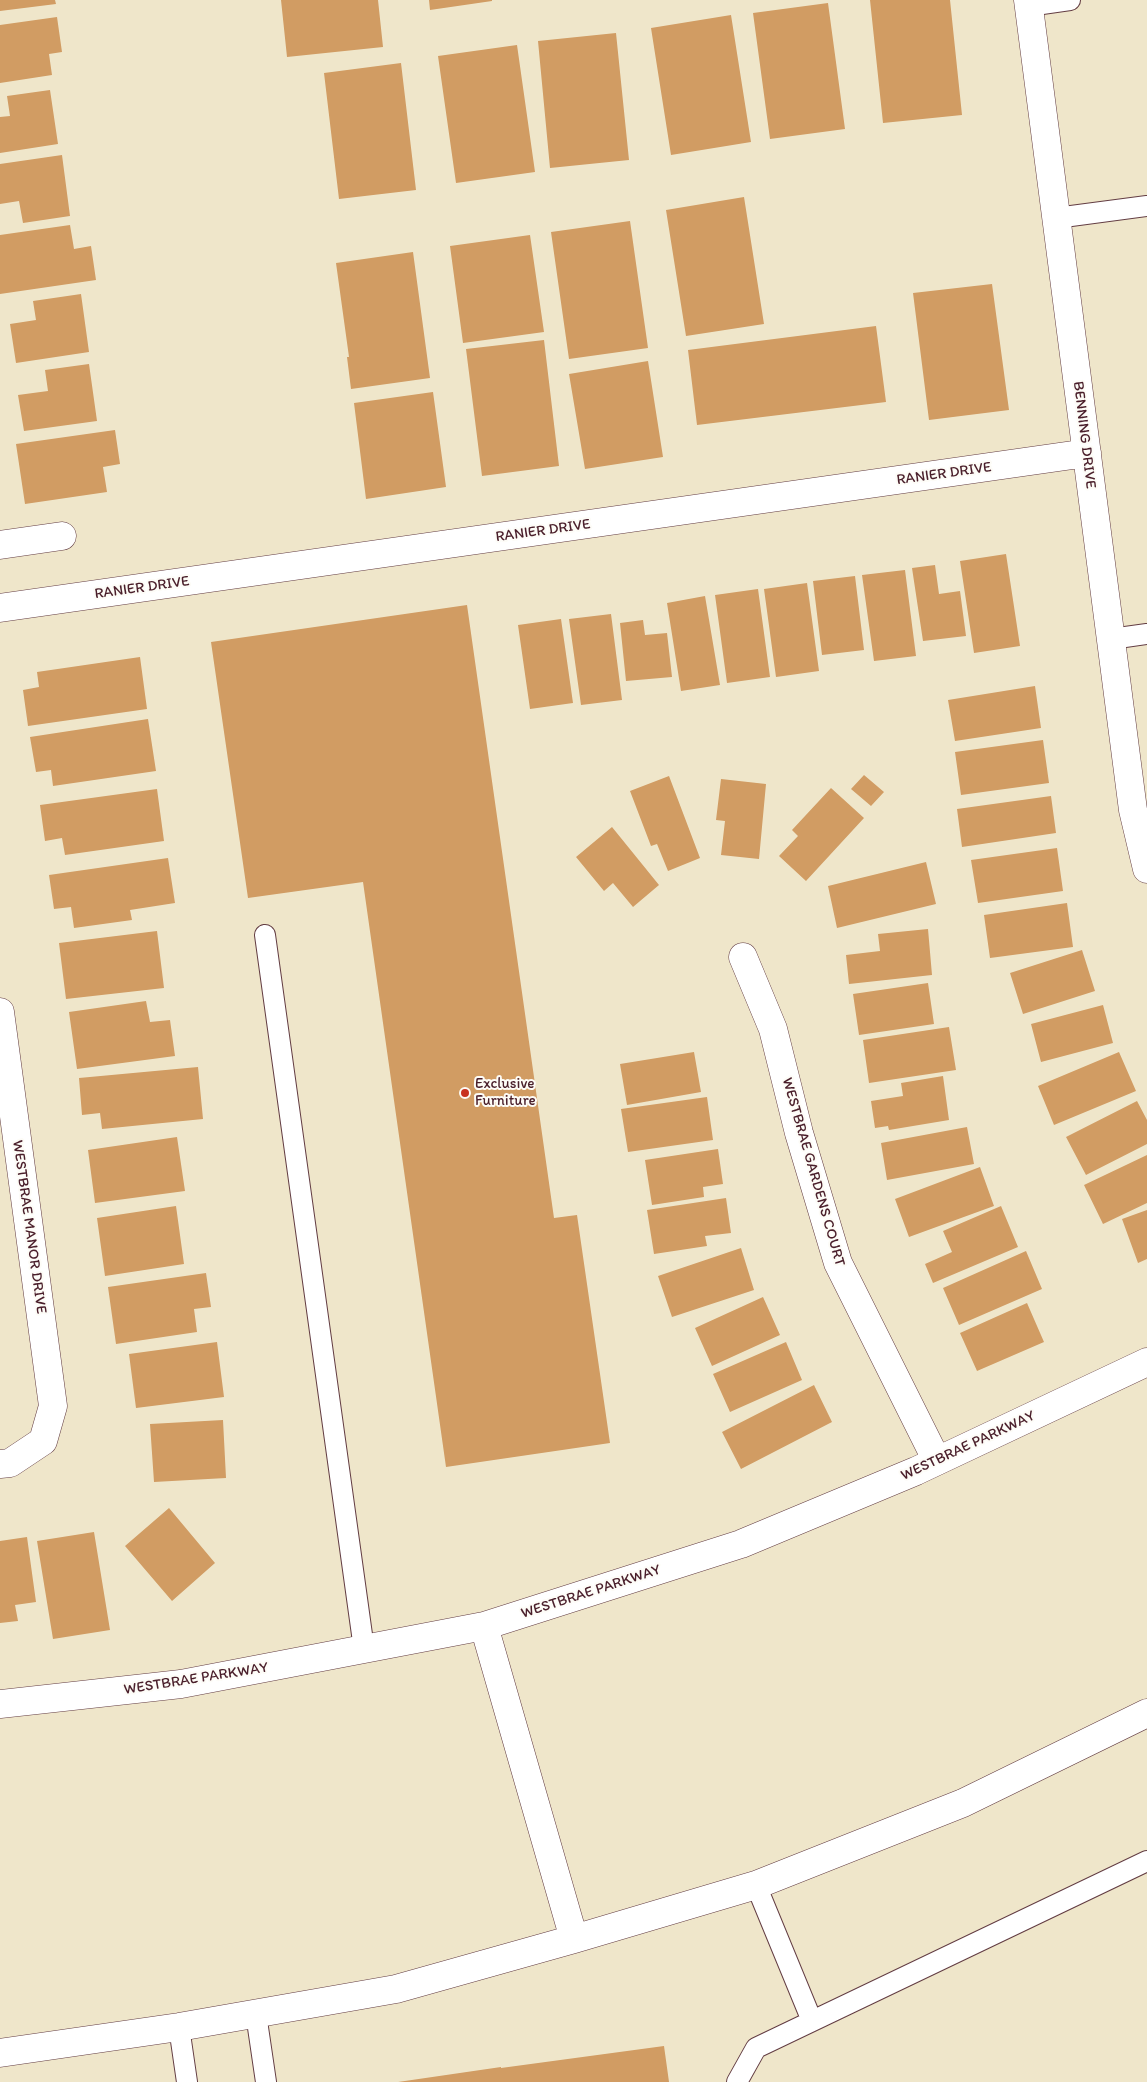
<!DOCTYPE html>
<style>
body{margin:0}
canvas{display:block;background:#efe6ca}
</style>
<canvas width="1147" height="2082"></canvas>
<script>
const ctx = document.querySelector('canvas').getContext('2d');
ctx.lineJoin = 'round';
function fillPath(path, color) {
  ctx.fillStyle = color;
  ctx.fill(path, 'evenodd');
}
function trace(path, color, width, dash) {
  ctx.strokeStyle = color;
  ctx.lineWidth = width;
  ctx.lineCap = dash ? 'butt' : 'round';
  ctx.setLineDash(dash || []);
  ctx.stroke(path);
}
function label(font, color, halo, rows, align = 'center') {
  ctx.font = font + ' Itim,sans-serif';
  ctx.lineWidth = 4;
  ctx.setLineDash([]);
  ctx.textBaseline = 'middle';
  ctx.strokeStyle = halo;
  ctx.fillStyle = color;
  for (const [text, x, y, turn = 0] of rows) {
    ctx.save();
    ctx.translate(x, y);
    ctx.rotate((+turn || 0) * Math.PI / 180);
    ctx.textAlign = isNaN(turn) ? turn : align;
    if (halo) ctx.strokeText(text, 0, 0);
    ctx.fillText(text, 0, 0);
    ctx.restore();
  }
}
fillPath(new Path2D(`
 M0,0h55l1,4 -56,7z
 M281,0h97l5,47 -96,10z
 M429,0h63v1l-62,9z
 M870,0h80l12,115 -79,8z
 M828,3l17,126 -75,10 -17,-126z
 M731,15l20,127 -80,13 -20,-127z
 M57,17l5,35 -13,2 3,21 -52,8v-58z
 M616,33l13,127 -79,8 -12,-127z
 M517,45l18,127 -79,11 -18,-127z
 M401,63l15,127 -77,9 -15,-126z
 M50,90l8,54 -58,9v-36l10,-1 -3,-20z
 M62,155l8,61 -47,7 -4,-22 -19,3v-40z
 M744,197l20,127 -78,12 -20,-126z
 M630,221l18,127 -79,11 -18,-127z
 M70,225l4,24 17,-3 5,34 -96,14v-59z
 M530,235l14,97 -81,11 -13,-97z
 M413,252l17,126 -79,11 -4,-32h2l-13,-94z
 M992,284l17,126 -80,10 -16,-127z
 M81,294l8,58 -73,11 -6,-39 26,-4 -3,-19z
 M876,326l10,76 -189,23 -9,-75z
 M544,340l15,126 -77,10 -16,-127z
 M648,361l15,96 -78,12 -16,-95z
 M89,364l8,57 -73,10 -6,-36 30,-4 -3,-21z
 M433,392l13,95 -80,12 -12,-96z
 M115,430l5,34 -17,3 4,25 -82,12 -9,-60z
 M1006,554l14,92 -46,7 -14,-92z
 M935,565l4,29 21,-3 6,45 -43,5 -11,-73z
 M905,570l11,86 -42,5 -12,-86z
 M855,576l9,74 -42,5 -9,-74z
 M807,583l12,88 -43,6 -12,-88z
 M758,589l12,88 -43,6 -12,-88z
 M705,596l15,89 -39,6 -14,-88z
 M467,605l87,613 23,-3 33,228 -164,24 -83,-585 -115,16 -37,-256z
 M611,614l11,86 -41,5 -12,-86z
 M561,619l12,84 -43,6 -12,-84z
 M643,620l2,15 22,-2 5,44 -46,4 -6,-58z
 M140,657l7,52 -119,17 -5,-36 16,-3 -2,-15z
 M1035,686l6,42 -86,13 -7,-41z
 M148,719l8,52 -103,15 -2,-16 -15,2 -6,-35z
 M1043,740l6,43 -88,12 -6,-43z
 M864,775l20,17 -13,14 -20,-17z
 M669,776l31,82 -32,13 -11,-27 -6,2 -21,-55z
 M721,779l45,5 -7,75 -38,-4 4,-34 -9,-1z
 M831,788l33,30 -58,63 -27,-25 19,-20 -6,-6z
 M157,789l7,52 -99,14 -3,-17 -17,3 -5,-36z
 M1051,796l5,37 -94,14 -5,-38z
 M612,827l47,58 -26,22 -20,-24 -9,8 -28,-34z
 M1057,848l6,43 -85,12 -7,-43z
 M168,858l7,45 -45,7 2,10 -58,8 -3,-21 -17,2 -5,-34z
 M926,862l10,42 -99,24 -9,-42z
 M1067,903l6,44 -83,11 -6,-43z
 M928,929l4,46 -83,9 -3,-29 34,-4 -2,-17z
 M157,931l7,57 -98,11 -7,-56z
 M1082,950l13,41 -72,23 -13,-41z
 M928,983l6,41 -75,11 -6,-41z
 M146,1001l4,21 20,-2 5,36 -98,13 -8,-57z
 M1103,1005l10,38 -72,19 -10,-38z
 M949,1027l7,43 -87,13 -6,-43z
 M694,1052l7,40 -74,13 -7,-41z
 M1119,1052l17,39 -82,34 -16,-39z
 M198,1067l5,52 -101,10 -2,-16 -18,2 -3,-37z
 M943,1076l6,44 -60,10 -1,-4 -13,2 -4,-27 32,-5 -2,-13z
 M707,1097l6,43 -85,12 -7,-43z
 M1137,1101l10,19v24l-61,31 -20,-38z
 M967,1127l7,37 -87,16 -6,-37z
 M177,1137l8,54 -90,12 -7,-53z
 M718,1149l5,35 -20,3 1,10 -52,8 -7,-45z
 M1147,1155v48l-44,21 -19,-39z
 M980,1167l14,39 -85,31 -14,-38z
 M726,1198l5,35 -26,3 2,10 -53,8 -7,-44z
 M176,1206l8,58 -79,12 -8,-58z
 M1001,1206l17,41 -85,36 -8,-19 27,-12 -9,-21z
 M1147,1210v49l-9,4 -16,-44z
 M741,1248l13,42 -82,27 -14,-41z
 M1026,1251l16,38 -83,36 -16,-37z
 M206,1273l5,34 -17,2 3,23 -81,12 -8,-57z
 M763,1297l17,38 -68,31 -17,-38z
 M1027,1303l17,39 -67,29 -17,-38z
 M217,1342l7,55 -88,11 -7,-54z
 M786,1342l16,38 -72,32 -17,-38z
 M814,1385l18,37 -91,47 -19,-37z
 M223,1420l3,58 -72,4 -4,-58z
 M169,1508l46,55 -43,38 -47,-55z
 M94,1532l16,98 -57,9 -16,-98z
 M27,1537l9,65 -21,3 3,16 -18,2v-82z
 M664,2046l5,36h-271l103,-15v1z`), '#d19c63');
const service = new Path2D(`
 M1028,6l42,-6
 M1056,218l91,-12
 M1111,639l36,-5
 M265,935l99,714
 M756,1885l56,136
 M256,2014l10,68
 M179,2027l8,55
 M737,2082l19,-34 391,-187`);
const minor = new Path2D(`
 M1028,0l105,810 14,59
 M0,545l62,-9
 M0,608l1087,-155
 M743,957l30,72 26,104 39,130 99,198
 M0,1012l53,394 -10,35 -33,22 -10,1
 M484,1626l90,313
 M0,1704l181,-20 303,-58 257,-82 175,-73 231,-109
 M0,2053l179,-26 217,-38 178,-50 182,-54 207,-82 184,-90`);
trace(service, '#633d43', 22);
trace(minor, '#633d43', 29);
trace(service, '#fff', 20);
trace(minor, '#fff', 28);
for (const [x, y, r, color] of [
 [465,1093,5,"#c8321e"]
]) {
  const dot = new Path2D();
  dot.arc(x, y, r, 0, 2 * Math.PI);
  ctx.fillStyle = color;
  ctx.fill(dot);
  trace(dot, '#fdfcf7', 2);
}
label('15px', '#4a1f2b', '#fdfcf7', [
 ["BENNING DRIVE",1084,435,83],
 ["RANIER DRIVE",944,474,-8],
 ["RANIER DRIVE",543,531,-8],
 ["RANIER DRIVE",142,588,-8],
 ["WESTBRAE GARDENS COURT",813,1172,74],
 ["WESTBRAE MANOR DRIVE",29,1227,82],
 ["WESTBRAE PARKWAY",968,1446,-25],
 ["WESTBRAE PARKWAY",591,1592,-18],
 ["WESTBRAE PARKWAY",196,1679,-9]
]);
label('15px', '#4a1f2b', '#fdfcf7', [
 ["Exclusive",475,1084],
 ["Furniture",475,1101]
], 'left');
</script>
